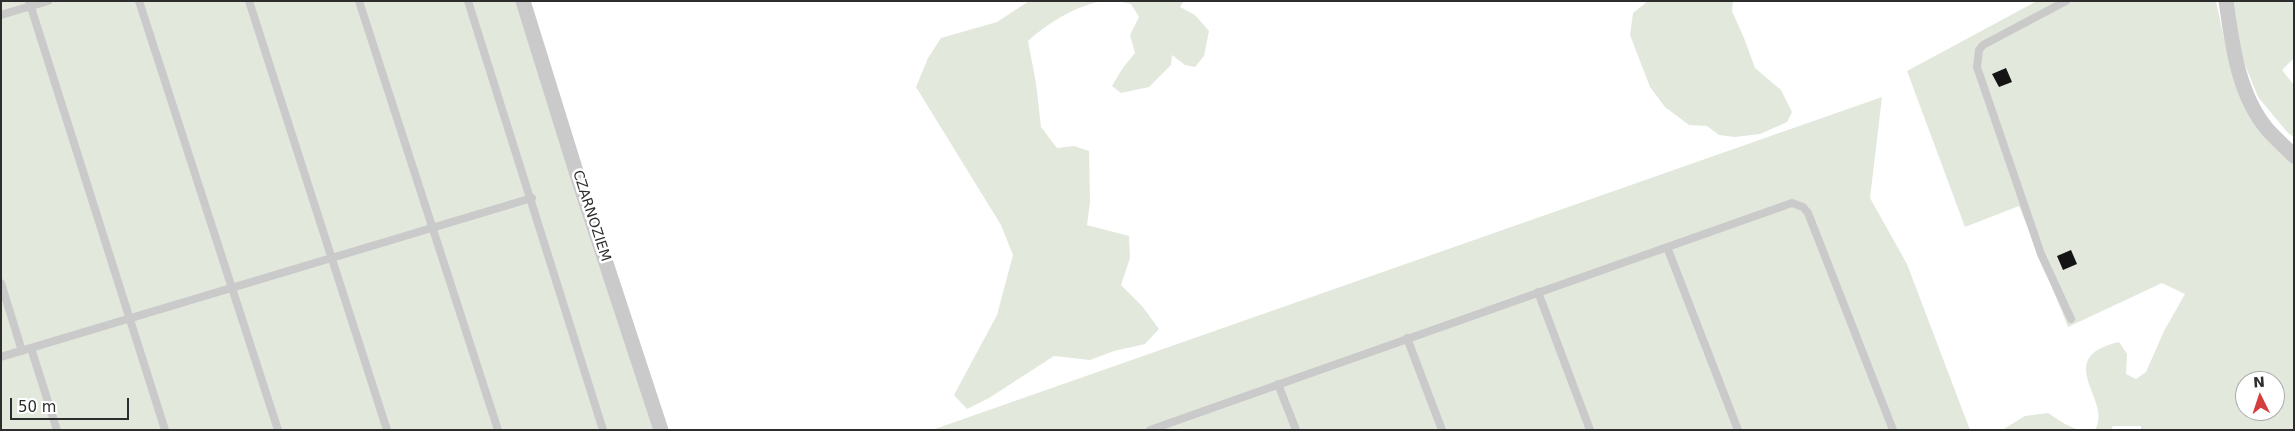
<!DOCTYPE html>
<style>
body{margin:0}
#map{position:relative;width:2295px;height:431px;overflow:hidden;background:#fff;font-family:"DejaVu Sans",sans-serif}
canvas{display:block}
.frame{position:absolute;inset:0;border:2px solid #2d2d2d;pointer-events:none}
.north{position:absolute;left:2235px;top:371px;width:50px;height:50px;box-sizing:border-box;background:#fff;border:1px solid #ababab;border-radius:50%;rotate:356deg;font-size:14px;font-weight:700;line-height:20px;text-align:center;color:#2d2d2d}
.north::after{content:'';display:block;margin:auto;width:18px;height:22px;background:#d53e41;clip-path:polygon(50% 0,100% 100%,50% 72%,0 100%)}
.scale{position:absolute;left:10px;top:398px;width:119px;height:22px;box-sizing:border-box;border:2px solid #2d2d2d;border-top:0;padding-left:6px;font-size:15px;line-height:18px;white-space:nowrap;color:#2d2d2d;-webkit-text-stroke:4px #fff;paint-order:stroke}
</style>
<div id="map">
<canvas width="2295" height="431"></canvas>
<div class="frame"></div>
<div class="north">N</div>
<div class="scale">50 m</div>
</div>
<script>
const ctx = document.querySelector('canvas').getContext('2d');
ctx.lineJoin = 'round';
function fillPath(path, color) {
  ctx.fillStyle = color;
  ctx.fill(path, 'evenodd');
}
function trace(path, color, width, dash) {
  ctx.strokeStyle = color;
  ctx.lineWidth = width;
  ctx.lineCap = dash ? 'butt' : 'round';
  ctx.setLineDash(dash || []);
  ctx.stroke(path);
}
function label(font, color, halo, rows, align = 'center') {
  ctx.font = font + ' "DejaVu Sans",sans-serif';
  ctx.lineWidth = 5;
  ctx.setLineDash([]);
  ctx.textBaseline = 'middle';
  ctx.strokeStyle = halo;
  ctx.fillStyle = color;
  for (const [text, x, y, turn = 0] of rows) {
    ctx.save();
    ctx.translate(x, y);
    ctx.rotate((+turn || 0) * Math.PI / 180);
    ctx.textAlign = isNaN(turn) ? turn : align;
    if (halo) ctx.strokeText(text, 0, 0);
    ctx.fillText(text, 0, 0);
    ctx.restore();
  }
}
fillPath(new Path2D(`
 M1,1h515l139,429h-654z
 M1029,1h72c-27,6 -53,22 -73,40l8,42 5,44 16,21 17,-2 15,5 1,51 -3,23 42,11 1,22 -9,27 21,21 17,23 -14,15 -31,7 -24,9 -36,-4 -65,42 -22,11 -13,-14 43,-80 16,-60 -12,-30 -85,-138 12,-29 13,-20 56,-16z
 M1118,1h66l-4,6 15,8 14,16 -5,25 -9,11 -10,-2 -13,-10 -1,10 -22,22 -28,6 -9,-7 10,-17 13,-16 -5,-18 9,-18 -8,-13z
 M1648,1h85l-1,10 12,27 11,30 26,22 11,22 -5,10 -27,12 -25,3 -16,-2 -12,-9 -18,-1 -24,-18 -15,-20 -20,-52 3,-22z
 M2037,1h179l12,56 66,106v267h-153v-4h-28l-2,4h-16c19,-29 -45,-72 24,-88l8,12 -1,20 10,5 10,-7 18,-41 21,-37 -23,-11 -94,44 -49,-121 -54,21 -58,-156zM2245,381h30v30h-30z
 M2224,1h70v57l-12,12 12,15v52l-6,-4 -30,-36 -25,-62z
 M1882,97l-12,101 37,66 63,166h-1038z
 M2048,413l17,11 13,6h-76l23,-14z`), '#e2e9dc');
fillPath(new Path2D(`
 M2006,68l6,14 -13,5 -7,-13z
 M2071,250l6,14 -14,6 -6,-14z`), '#141414');
trace(new Path2D(`
 M29,1l136,429
 M139,1l139,429
 M249,1l138,429
 M359,1l139,429
 M468,1l135,429
 M2066,1l-83,44 -4,5 -2,17 64,187 30,65
 M1,15l47,-14
 M1667,247l71,183
 M1,283l21,68
 M1538,292l52,138
 M1407,338l35,92
 M31,348l26,82
 M1,357l531,-159
 M1278,384l18,46
 M1150,430l642,-227 11,4 5,6 85,217`), '#cacaca', 8);
trace(new Path2D(`
 M523,1l56,180 82,249
 M2226,1c6,43 12,93 41,128 8,9 18,18 27,27`), '#cacaca', 15);
label('14px', '#2d2d2d', '#fff', [
 ["CZARNOZIEM",591,216,72]
]);
</script>
